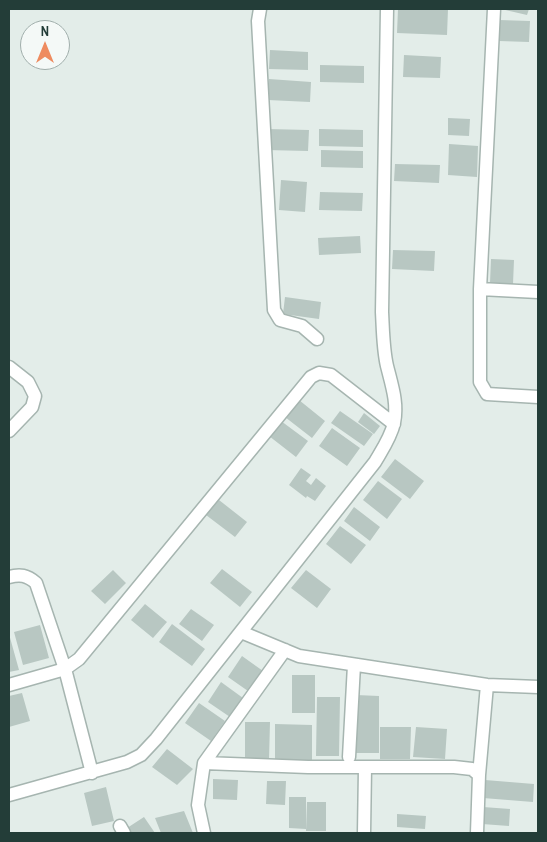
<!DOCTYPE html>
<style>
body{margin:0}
#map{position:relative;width:547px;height:842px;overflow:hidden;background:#e3ede9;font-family:"Archivo Narrow",sans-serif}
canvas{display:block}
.frame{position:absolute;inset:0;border:10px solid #233d38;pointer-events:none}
.north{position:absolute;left:20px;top:20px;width:50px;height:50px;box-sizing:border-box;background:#f4f9f7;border:1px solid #a0aeab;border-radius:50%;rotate:0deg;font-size:14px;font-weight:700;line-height:20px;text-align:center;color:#233d38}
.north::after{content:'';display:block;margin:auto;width:18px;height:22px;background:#ee8b5f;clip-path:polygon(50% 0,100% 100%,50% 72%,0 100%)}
</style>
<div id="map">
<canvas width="547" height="842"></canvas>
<div class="frame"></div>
<div class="north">N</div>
</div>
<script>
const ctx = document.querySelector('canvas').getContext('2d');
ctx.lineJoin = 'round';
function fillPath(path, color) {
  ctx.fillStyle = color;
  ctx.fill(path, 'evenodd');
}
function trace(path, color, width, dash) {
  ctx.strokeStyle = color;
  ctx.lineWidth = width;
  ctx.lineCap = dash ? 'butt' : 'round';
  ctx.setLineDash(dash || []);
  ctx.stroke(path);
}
fillPath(new Path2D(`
 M398,9h50l-1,26 -50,-2z
 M501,9h28l-2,6z
 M499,20l31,1 -1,21 -30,-1z
 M270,50l38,2v18l-39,-1z
 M404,55l37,2 -1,21 -37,-1z
 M320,65l44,1v17l-44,-1z
 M269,79l42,3 -1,20 -42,-2z
 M448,118l22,1 -1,17 -21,-1z
 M267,129l42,1 -1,21 -42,-1z
 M319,129l44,1v17l-44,-1z
 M449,144l29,2 -1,31 -29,-2z
 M321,150l42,1v17l-42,-1z
 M395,164l45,1 -1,18 -45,-2z
 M281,180l26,2 -2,30 -26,-2z
 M320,192l43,1 -1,18 -43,-1z
 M360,236l1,17 -42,2 -1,-17z
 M393,250l42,1 -1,20 -42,-2z
 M491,259l23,1 -1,24 -23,-1z
 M285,297l36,5 -2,17 -36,-5z
 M299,400l26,21 -13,17 -27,-21z
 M340,411l33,23 -9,12 -33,-23z
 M364,413l16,13 -6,8 -16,-12z
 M281,421l27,20 -12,16 -27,-21z
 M332,428l28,20 -13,18 -28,-20z
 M395,459l29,22 -14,18 -29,-22z
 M301,468l10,7 -5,6 5,4 5,-7 10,8 -11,15 -8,-5 -1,2 -17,-13z
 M378,481l24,18 -15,20 -24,-19z
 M219,500l28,22 -12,15 -29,-22z
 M354,507l26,20 -10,14 -26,-20z
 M340,526l26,19 -15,19 -25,-20z
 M222,569l30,23 -12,15 -30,-24z
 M113,570l13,13 -21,21 -14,-13z
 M306,570l25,19 -14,19 -26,-20z
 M145,604l22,18 -14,16 -22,-18z
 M191,609l23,16 -12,16 -23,-17z
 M172,624l33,25 -13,17 -33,-24z
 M40,625l9,33 -26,7 -9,-33z
 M9,634l10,36 -10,2z
 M242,656l21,15 -15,20 -20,-14z
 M292,675h23v38h-23z
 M221,682l22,16 -13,19 -22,-15z
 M22,693l8,28 -21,6v-31z
 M356,695l23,1v57h-23z
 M317,697h23l-1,59h-23z
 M199,703l26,18 -14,20 -26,-18z
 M245,722h25l-1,38h-24z
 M275,724l37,1v36h-37z
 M380,727h31l-1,32h-30z
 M416,727l31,2 -2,30 -32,-2z
 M167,749l26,20 -16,16 -25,-18z
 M213,779l25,1 -1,20 -24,-1z
 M485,780l49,4 -1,18 -50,-4z
 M267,781h19l-1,24 -19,-1z
 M106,787l8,34 -22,5 -8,-33z
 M289,797h17v32l-17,-1z
 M307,802h19v29h-20z
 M483,807l27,2 -1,17 -27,-2z
 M184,811l9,22h-32l-6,-15z
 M397,814l29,2 -1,13 -28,-2z
 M144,817l11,16h-29l-2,-3z`), '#b8c7c2');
const minor = new Path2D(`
 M260,9l-2,12 16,289 6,10 22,6 15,13
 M494,9l-14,280v93l7,12 51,3
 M480,289l58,3
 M9,367l19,15 7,14 -3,11 -23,24
 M9,577c11,-3 18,-2 27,6l29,86 27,104
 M241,632l58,24 188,29 51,2
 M9,685l56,-16 14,-10 232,-282 8,-4 12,2 63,49
 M349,757l5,-92
 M204,763l104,4h146l18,2 7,6 -2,58
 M479,775l8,-90
 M9,795l118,-33 14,-7 15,-16 219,-277c7,-12 16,-25 19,-39 4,-20 -2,-37 -7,-57 -4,-17 -4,-36 -5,-54l5,-303
 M120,826l4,7
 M204,833l-6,-28 6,-42 81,-113
 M364,833l1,-65`);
trace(minor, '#a6b5b0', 15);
trace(minor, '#fff', 12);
</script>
